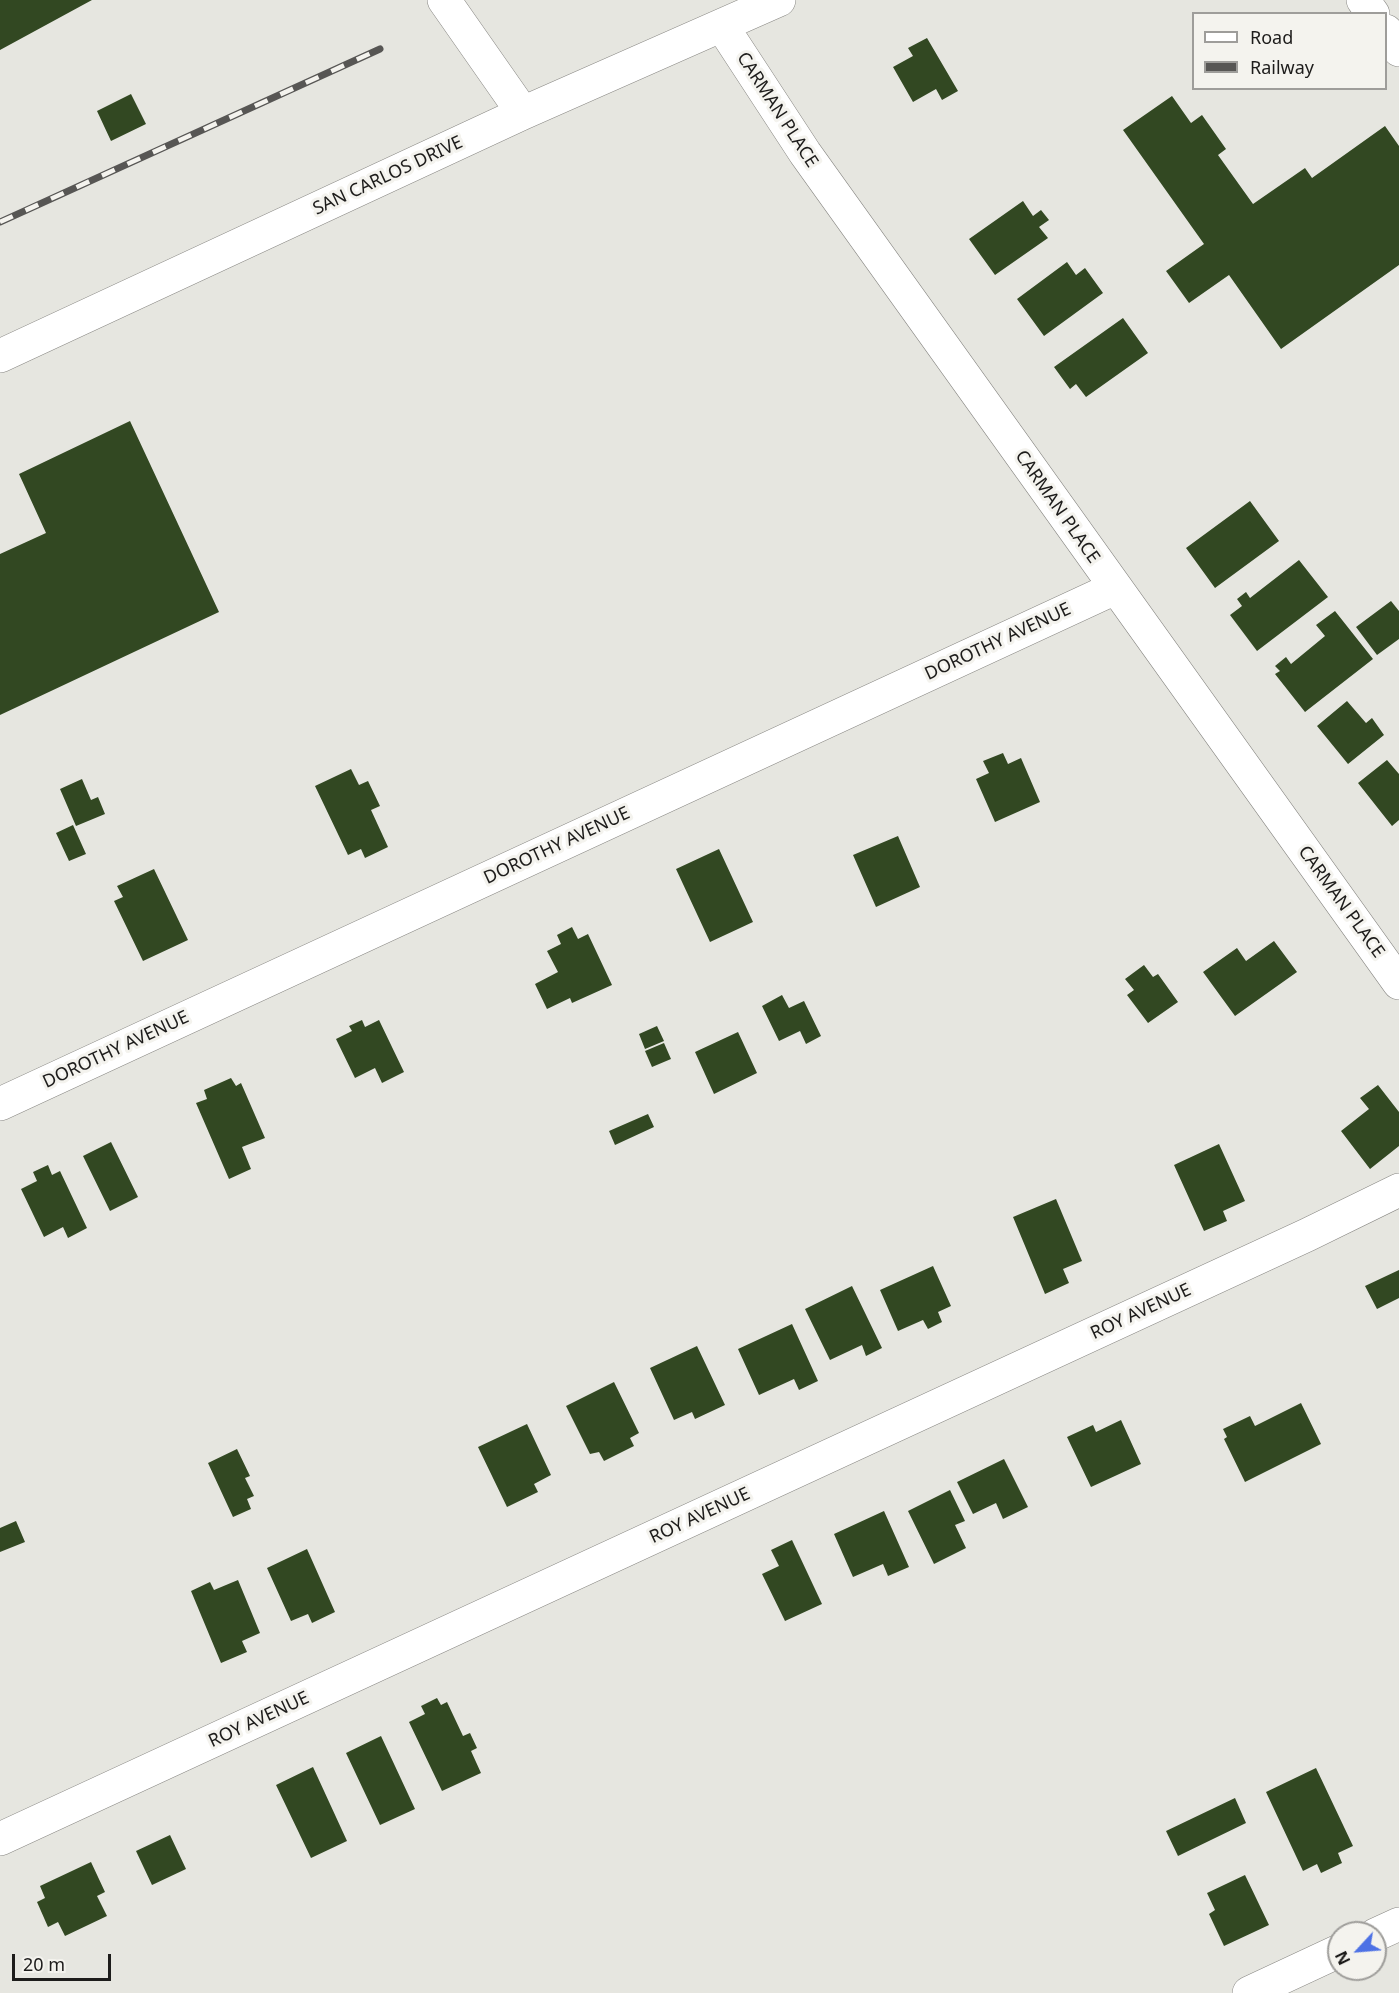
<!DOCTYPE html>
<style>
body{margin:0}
#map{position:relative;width:1399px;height:1993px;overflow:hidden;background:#e6e6e0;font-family:"Noto Sans",sans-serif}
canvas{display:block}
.legend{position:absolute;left:1192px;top:12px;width:195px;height:78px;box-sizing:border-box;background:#f4f3ee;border:2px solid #9e9d9a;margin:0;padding:8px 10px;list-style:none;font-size:18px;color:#1d1c1b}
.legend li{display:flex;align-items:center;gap:12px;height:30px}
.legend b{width:30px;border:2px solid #9e9d9a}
.north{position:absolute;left:1327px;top:1921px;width:60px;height:60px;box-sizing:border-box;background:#f4f3ee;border:2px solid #9e9d9a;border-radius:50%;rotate:244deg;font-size:16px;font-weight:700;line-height:24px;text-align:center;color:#1d1c1b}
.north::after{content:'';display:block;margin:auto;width:21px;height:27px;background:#4d71e5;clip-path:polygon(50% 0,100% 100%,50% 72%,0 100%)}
.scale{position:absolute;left:12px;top:1954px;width:99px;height:27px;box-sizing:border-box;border:3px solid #1d1c1b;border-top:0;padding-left:8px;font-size:18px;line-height:21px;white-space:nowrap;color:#1d1c1b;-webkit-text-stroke:4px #f4f3ee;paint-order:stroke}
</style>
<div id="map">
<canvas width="1399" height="1993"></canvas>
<ul class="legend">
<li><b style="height:8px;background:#fff"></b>Road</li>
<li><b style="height:8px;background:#575654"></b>Railway</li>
</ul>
<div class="north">N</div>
<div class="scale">20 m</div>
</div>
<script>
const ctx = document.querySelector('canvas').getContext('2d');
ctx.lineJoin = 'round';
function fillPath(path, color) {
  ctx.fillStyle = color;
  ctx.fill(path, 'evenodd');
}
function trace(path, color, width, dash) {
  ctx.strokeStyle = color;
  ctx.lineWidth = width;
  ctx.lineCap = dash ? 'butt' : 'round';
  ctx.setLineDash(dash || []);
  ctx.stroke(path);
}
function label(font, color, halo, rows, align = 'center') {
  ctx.font = font + ' "Noto Sans",sans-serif';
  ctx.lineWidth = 6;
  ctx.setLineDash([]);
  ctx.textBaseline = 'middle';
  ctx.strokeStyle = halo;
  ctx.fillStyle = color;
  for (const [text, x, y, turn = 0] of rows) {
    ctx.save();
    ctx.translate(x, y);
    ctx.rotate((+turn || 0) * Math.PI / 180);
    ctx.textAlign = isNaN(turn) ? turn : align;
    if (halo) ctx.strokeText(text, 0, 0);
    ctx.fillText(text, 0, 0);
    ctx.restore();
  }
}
fillPath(new Path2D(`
 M0,0h92l-92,50z
 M927,38l31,53 -16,9 -6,-11 -23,13 -20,-35 20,-11 -5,-8z
 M131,94l15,30 -35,17 -14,-30z
 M1172,96l19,27 11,-8 24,34 -8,6 35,49 52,-36 7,10 73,-52 14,20v119l-118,84 -52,-74 -40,28 -23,-32 38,-27 -81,-114z
 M1023,201l10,15 8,-6 8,10 -10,7 9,11 -53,37 -26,-36z
 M1067,262l9,13 9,-7 18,25 -59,43 -27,-37z
 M1123,318l25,35 -62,44 -10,-13 -6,5 -16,-22z
 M130,421l89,191 -219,103v-161l46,-21 -27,-59z
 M1250,501l29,40 -64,47 -29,-40z
 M1299,560l29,37 -71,54 -27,-36 12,-9 -5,-7 9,-7 4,6z
 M1391,601l8,10v28l-22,16 -21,-28z
 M1335,611l38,48 -68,53 -30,-38 5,-3 -5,-5 11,-9 5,7 34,-28 -9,-11z
 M1347,701l19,22 6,-5 12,17 -36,29 -31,-38z
 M1003,753l5,11 13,-6 19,44 -45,20 -19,-43 13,-6 -6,-12z
 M1387,760l12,14v46l-7,6 -34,-43z
 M351,769l8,16 9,-4 12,25 -9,4 17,37 -23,11 -4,-9 -13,6 -33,-69z
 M82,779l9,21 7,-3 7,17 -29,12 -16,-37z
 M73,825l13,29 -17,7 -13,-28z
 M898,836l22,51 -44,20 -23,-52z
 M719,849l34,73 -43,20 -34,-73z
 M154,869l34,71 -45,21 -29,-60 9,-4 -6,-11z
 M572,927l6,12 10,-5 24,51 -40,18 -2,-5 -23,11 -12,-25 23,-12 -11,-21 14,-7 -4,-9z
 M1274,941l23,31 -62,44 -32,-44 34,-24 9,13z
 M1144,965l9,12 5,-3 20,28 -30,21 -21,-28 7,-5 -9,-11z
 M782,995l7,13 15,-7 17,35 -15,8 -6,-13 -21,10 -17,-35z
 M362,1020l3,7 14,-7 25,52 -22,11 -7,-15 -20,10 -19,-39 16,-8 -3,-5z
 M657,1026l7,15 -19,8 -6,-15z
 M738,1032l19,41 -43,21 -19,-42z
 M664,1043l7,16 -19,8 -7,-16z
 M231,1078l5,8 5,-3 24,55 -23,9 9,22 -22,10 -33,-76 11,-4 -3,-9z
 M1378,1085l21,27v34l-29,23 -29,-38 28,-22 -9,-11z
 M648,1114l6,13 -39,18 -6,-14z
 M111,1142l27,55 -28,14 -27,-55z
 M1219,1144l26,57 -22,10 4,10 -23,10 -30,-66z
 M48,1165l4,10 8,-4 27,57 -19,10 -5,-11 -19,10 -23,-48 16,-8 -4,-9z
 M1056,1199l26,62 -19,8 6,14 -24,11 -32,-77z
 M933,1266l18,40 -13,6 4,10 -14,7 -5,-9 -25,11 -18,-41z
 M1399,1270v28l-22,11 -12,-23z
 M852,1286l30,62 -16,8 -4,-11 -32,15 -25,-51z
 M792,1324l26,57 -19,9 -5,-11 -35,16 -21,-46z
 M697,1346l28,59 -30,14 -3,-7 -18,8 -24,-52z
 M614,1382l25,51 -9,5 4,8 -30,15 -5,-9 -9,2 -24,-48z
 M1301,1403l20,41 -76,38 -21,-43 3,-2 -4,-8 27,-13 5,10z
 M1121,1420l20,44 -50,23 -24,-50 26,-12 3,7z
 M527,1424l24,51 -17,9 4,8 -31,15 -29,-60z
 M237,1449l13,27 -5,2 9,18 -7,3 4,10 -18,8 -25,-54z
 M1004,1459l24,48 -25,12 -7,-16 -23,11 -16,-32z
 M950,1490l15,31 -10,4 11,23 -32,16 -26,-53z
 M884,1511l25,56 -21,9 -5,-12 -30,13 -19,-43z
 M16,1521l9,21 -25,10v-24z
 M792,1540l30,64 -37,17 -23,-47 17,-8 -8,-16z
 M307,1549l28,63 -23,11 -4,-9 -17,7 -24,-53z
 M238,1580l22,53 -18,8 5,11 -26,11 -30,-72 19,-9 4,8z
 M437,1698l4,7 6,-3 16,34 7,-3 7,15 -6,3 10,22 -39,18 -33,-69 16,-8 -4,-8z
 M381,1736l34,73 -35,16 -34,-72z
 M313,1767l34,74 -36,17 -35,-73z
 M1316,1768l37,78 -15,7 4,10 -21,10 -4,-9 -14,7 -37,-79z
 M1235,1798l11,25 -68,33 -12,-25z
 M170,1835l16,34 -34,16 -16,-34z
 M91,1862l14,30 -8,4 10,20 -42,20 -7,-14 -10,5 -11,-25 8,-4 -5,-12z
 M1245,1875l24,50 -45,21 -15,-32 6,-4 -8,-17z`), '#324822');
const minor = new Path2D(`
 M444,0l79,113
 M1363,0l10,14
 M722,26l83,127 594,830
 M1386,31l13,19
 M0,356l523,-243 256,-113
 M0,1104l1115,-516
 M0,1839l1307,-604 92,-45
 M1375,1935l24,-11
 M1249,1993l90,-42`);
trace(minor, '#888783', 34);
trace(minor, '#fff', 33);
const rail = new Path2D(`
 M0,222l380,-173`);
trace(rail, '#575654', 7);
trace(rail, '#f4f3ee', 4.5, [14]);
label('18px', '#1d1c1b', '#f4f3ee', [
 ["CARMAN PLACE",777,110,57],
 ["SAN CARLOS DRIVE",388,176,-25],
 ["CARMAN PLACE",1057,507,55],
 ["DOROTHY AVENUE",998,642,-25],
 ["DOROTHY AVENUE",557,846,-25],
 ["CARMAN PLACE",1341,902,54],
 ["DOROTHY AVENUE",116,1050,-25],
 ["ROY AVENUE",1141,1312,-25],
 ["ROY AVENUE",700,1516,-25],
 ["ROY AVENUE",259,1720,-25]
]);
</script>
